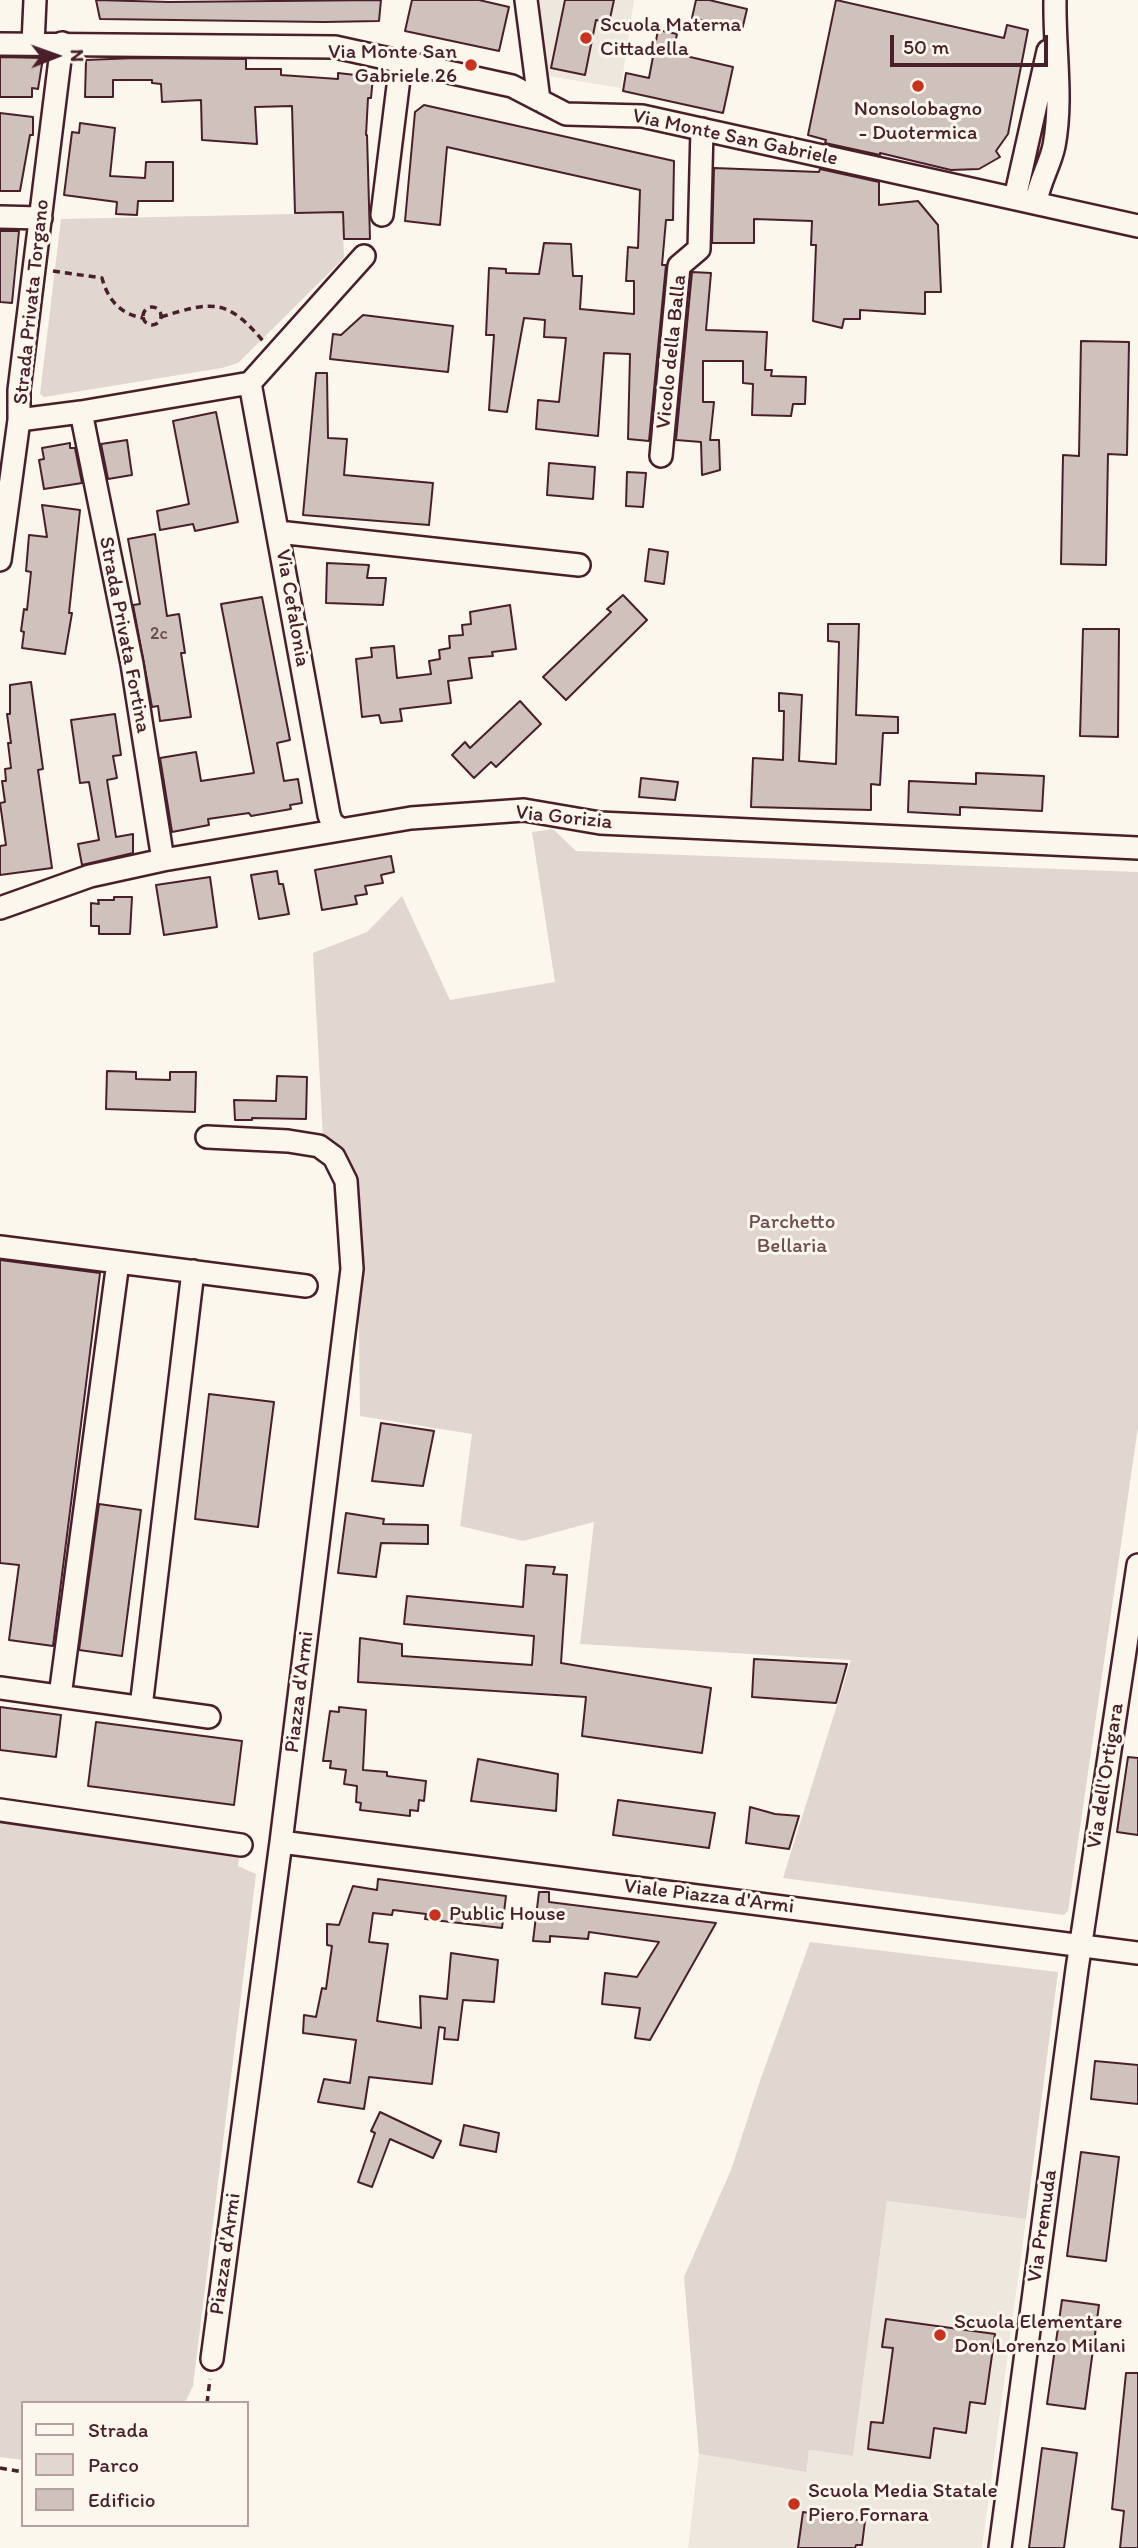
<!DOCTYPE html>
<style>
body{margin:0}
#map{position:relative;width:1138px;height:2548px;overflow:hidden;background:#fbf7ec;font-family:Itim,sans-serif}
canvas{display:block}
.legend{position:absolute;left:21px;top:2401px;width:228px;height:126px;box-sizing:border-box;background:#fbf7ec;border:2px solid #b4a19f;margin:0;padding:9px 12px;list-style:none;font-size:21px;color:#4a1f2b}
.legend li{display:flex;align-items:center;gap:14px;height:35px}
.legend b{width:35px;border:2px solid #b4a19f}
.north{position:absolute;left:21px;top:21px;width:70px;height:70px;-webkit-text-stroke:5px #fbf7ec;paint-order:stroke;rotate:89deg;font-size:19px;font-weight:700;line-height:28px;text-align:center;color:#4a1f2b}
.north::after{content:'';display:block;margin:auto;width:24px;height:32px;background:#4a1f2b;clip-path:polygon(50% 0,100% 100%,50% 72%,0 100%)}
.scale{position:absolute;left:890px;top:35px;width:158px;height:32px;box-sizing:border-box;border:4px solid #4a1f2b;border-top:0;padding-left:9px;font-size:21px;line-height:24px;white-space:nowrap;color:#4a1f2b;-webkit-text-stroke:5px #fbf7ec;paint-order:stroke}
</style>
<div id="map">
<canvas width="1138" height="2548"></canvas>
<ul class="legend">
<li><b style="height:9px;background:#fbf7ec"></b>Strada</li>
<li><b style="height:19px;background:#e2d7d0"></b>Parco</li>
<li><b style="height:19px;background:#cfc2bc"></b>Edificio</li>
</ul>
<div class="north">N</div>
<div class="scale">50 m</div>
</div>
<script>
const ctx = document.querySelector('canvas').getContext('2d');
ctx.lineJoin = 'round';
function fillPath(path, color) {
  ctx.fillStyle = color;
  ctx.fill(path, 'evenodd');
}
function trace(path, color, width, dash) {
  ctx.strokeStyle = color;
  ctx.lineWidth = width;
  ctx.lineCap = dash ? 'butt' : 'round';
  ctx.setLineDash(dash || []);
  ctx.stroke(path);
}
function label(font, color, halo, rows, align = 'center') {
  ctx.font = font + ' Itim,sans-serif';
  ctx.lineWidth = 6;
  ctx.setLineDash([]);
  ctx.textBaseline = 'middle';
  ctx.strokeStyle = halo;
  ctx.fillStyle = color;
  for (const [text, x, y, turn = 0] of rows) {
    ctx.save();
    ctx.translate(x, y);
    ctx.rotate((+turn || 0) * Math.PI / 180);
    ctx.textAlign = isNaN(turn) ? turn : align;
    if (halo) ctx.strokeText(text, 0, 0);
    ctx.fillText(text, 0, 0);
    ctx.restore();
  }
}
fillPath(new Path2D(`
 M538,0h96l-13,88 -73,-12z
 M887,2201l139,18 -44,329h-294l11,-94 106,18 4,-22 44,6z`), '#eee7de');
fillPath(new Path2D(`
 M342,213l2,45 -106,105 -16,5 -178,29 -4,-3 21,-175z
 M553,829l23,22 562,21v555l-70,484 -4,4 -281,-37 68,-218 -271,-16 14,-122 -71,19 -63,-15 12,-92 -112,-18 -3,-237 -17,-29 -17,-12 -10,-185 54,-21 35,-36 48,104 105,-18 -23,-150z
 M0,1810l241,35 -3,21 18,8 -63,512 -8,17h-162v57l-23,-3z
 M810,1942l248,30 -32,247 -139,-18 -34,255 -44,-6 -3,22 -107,-18 -15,-177 47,-107 29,-89z`), '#e2d7d0');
const building = new Path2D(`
 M96,0l73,2 212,-2 -2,21 -55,1 -224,-3z
 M412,0h67l30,7 -10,44 -94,-20z
 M565,0h49l-5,23 -13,-3 -11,55 -34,-7z
 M696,0h13l38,9 -5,21 -50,-12z
 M836,0l168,38 3,-13 21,5 -20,104 -12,17 4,6 -21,12 -28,1 -71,-17v2l-55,-12 1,-3 -18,-5z
 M658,30l19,4 -4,19 60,14 -10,46 -100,-22 3,-18 23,5z
 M0,57l43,1 -5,31 -6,-1v9h-32z
 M135,58l111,1v10h35v6l57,4v-6l35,4 -2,21h-3l-2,37h1l3,104h-26l-1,-27 -48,1 -3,-107 -37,1 2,37 -55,-4 -1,-40 -39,2 -1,-18 -9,-1v-3h-39v17h-28l1,-37z
 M424,105l250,56 -1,59h-7l-4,45h4l-17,176 -21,-2 2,-85 -26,-1 -6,83 -62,-7 2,-29 21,2 7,-64 -22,-1 1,-17 -21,-2 -17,94 -18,-2 5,-75h-8l3,-67 17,1v4l33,1 5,-31 27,1 2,32h9l-2,33 54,5v-33h-8l2,-34 10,1 2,-58 -193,-43 -7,78 -35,-4 10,-109z
 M0,113l33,4v18h-3l-10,56h-20z
 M80,123l35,5 -5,48 35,2 1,-16h27v39h-35l-1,14 -21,-1 1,-12 -53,-7 8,-63 7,1z
 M714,168l105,4 1,-3 59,13v23l39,-4 20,24 3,67h-16v22l-65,-4v9h-16l-2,9 -29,-7 3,-76h-5l1,-24 -58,-2v24h-42z
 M0,231h19l-7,72 -12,-1z
 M692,272l19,1 -5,57 61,2 -2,38h7l-1,6 35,1 -1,27h-12l-2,12 -39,-1 1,-31 -10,-1v-22h-40v41h11l-4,38h9l1,30 -18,5 -1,-33 -25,-2z
 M363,315l90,11 -5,46 -118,-13 3,-25 8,1z
 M1081,341l48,1 -2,113 -19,-1 -2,111 -45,-1 2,-109 16,1z
 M316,373h11l1,65 19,1 -3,36 89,8 -4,42 -126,-10z
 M216,412l22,110 -43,9 -2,-7 -33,6 -3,-19 32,-7 -16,-83z
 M127,440l5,35 -24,4 -7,-35z
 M70,443v5h5l7,35 -38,6 -5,-29 5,-1 -2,-11z
 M549,463l46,4 -2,32 -46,-4z
 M627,472l19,1 -3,34 -17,-1z
 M42,505l38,5 -11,103h3l-7,41 -43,-6 2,-16 -3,-1 3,-22 3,1 4,-38 -5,-1 3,-36 18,2z
 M155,534l12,82 12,-2 6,39h-4l10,64 -31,4 -2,-15 -6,1 -19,-102 7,-1 -12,-65z
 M649,549l19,3 -4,32 -19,-3z
 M327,563l42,2 -2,13h19l-3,27 -57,-2z
 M623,595l24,25 -81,80 -23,-23 68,-65 -4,-3z
 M262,597l28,143 -13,3 7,38 14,-2 4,24 -12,2 1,4 -40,7 -2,-3 -41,6 1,6 -37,7 -12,-74 36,-6 5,29 53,-8 -33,-169z
 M510,605l6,44 -24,3 1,4 -24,2 3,20 -24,3 3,22 -51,6 2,12 -21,2 -2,-8 -17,2 -6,-58 16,-2 -1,-9 23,-2 3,32 34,-4 -2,-13 11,-2 -1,-9 11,-2 -1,-12 14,-1 -1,-10 9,-1 -1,-12z
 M828,624h31l-3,91 42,2v16h-15l-3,52 -9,-1v26l-120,-3 2,-49 30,2 1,-49h-5v-18l23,2 -3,66 37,3 3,-122 -11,-1z
 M1083,629h36l-1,108 -38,-1z
 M31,682l12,87 -5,1 14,98 -52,7v-29l6,-1 -6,-42 5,-1 -3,-21h4l-1,-12 6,-1 -3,-25h3l-4,-29h3v-29z
 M520,701l21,23 -45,43 -5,-5 -17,16 -22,-23 13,-13 5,6z
 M115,714l6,41 -8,1 4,22 -10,2 9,57 17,-3v19l-51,12 -4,-21 21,-4 -10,-58 -9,1 -9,-63z
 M976,773l68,3 -2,35 -82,-4v8l-52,-3 1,-31 67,3z
 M641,778l37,4 -3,18 -36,-3z
 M391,856l3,16 -13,3 2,8 -18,3 2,8 -12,2 2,8 -35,6 -7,-40z
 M277,871l2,13h4l6,30 -30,5 -8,-44z
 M210,877l7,50 -53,8 -8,-50z
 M114,897h18l-2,37h-31v-8h-8v-23l8,1 -1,-4h16z
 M107,1071l29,1v7l34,1v-8h26l-1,40 -89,-3z
 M277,1076l30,1 -1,42 -54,-1v2h-17l-1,-20 42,1z
 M0,1260l100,13 -47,373 -44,-6 10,-75 -19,-2z
 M209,1394l65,8 -16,125 -63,-8z
 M381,1423l53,8 -11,55 -51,-5z
 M99,1504l42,6 -19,146 -43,-6z
 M346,1513l38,6 -1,5 45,1v19l-47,-1 -5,34 -38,-4z
 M526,1565l29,2 -2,7 14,1 -6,88 150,25 -9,65 -120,-17 4,-39 -228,-15 2,-44 42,6v12l130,9 2,-29 -130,-12 3,-28 116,11z
 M754,1659l93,5 -11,39 -84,-6z
 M0,1707l61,8 -5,42 -56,-7z
 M339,1707l27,3 -3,60 24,2v4l39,5 -2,20 -5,-1 -1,11 -8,-1v6l-50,-6 1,-7 -5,-1 1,-16 -13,-2 2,-14 -16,-2 1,-7h-8l7,-50 9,1z
 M96,1722l146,19 -8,64 -146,-19z
 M1128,1757l10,1v77l-21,-3z
 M478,1759l80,15 -2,37 -85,-10z
 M618,1800l97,13 -6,35 -96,-13z
 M750,1807l25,7 24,2 -10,33 -43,-6z
 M378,1879l128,17 -4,32 -77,-9 1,-5 -33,-4 -1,5 -19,-2 -4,29 19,2 -11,77 44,7 -1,-32 27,3 4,-46 47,7 -4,42 -31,-2 -5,40 -14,-1 1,-11 -6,-1 -7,57 -63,-7 -5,32 -46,-7 6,-23 26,4 6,-43 -53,-7 1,-18 12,2 6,-29 4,1 6,-43 -5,-1v-21l12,1 14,-39 24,4z
 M539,1892h10v10l167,21 -66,117 -15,-2 5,-30 -38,-4 3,-31 32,4 22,-35 -70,-10 -1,7 -38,-3v6l-17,-1z
 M1095,2061l43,4v39l-47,-5z
 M380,2112l61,29 -8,17 -43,-19 -18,48 -14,-5 17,-49 -4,-2z
 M464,2125l35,8 -3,19 -36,-7z
 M1081,2152l38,5 -13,104 -39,-5z
 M1062,2300l37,5 -14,104 -38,-5z
 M886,2319l109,15 -10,70 -15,-2 -4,31 -32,-5 -4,30 -62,-9 3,-27 12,1 10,-75 -11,-1z
 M1126,2373h12v175h-18l4,-37 -12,-2z
 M1042,2448l35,5 -13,95h-35z
 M803,2512l62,9 -3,24h-6l-1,3h-57z`);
fillPath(building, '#cfc2bc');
trace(building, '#4a1f2b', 2);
const minor = new Path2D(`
 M526,0l13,100
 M0,44l335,3 177,39 54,28 76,2 496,110
 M33,44l2,-44
 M1015,198l33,-147
 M1036,202c3,-20 14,-37 18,-56 9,-47 0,-98 1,-146
 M382,215l19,-153
 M0,217l41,1
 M250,383l114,-127
 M81,412l51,252 31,196
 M19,420l62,-8 169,-29 79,432 3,8 8,6
 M661,456l18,-190 20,-17 3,-120
 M278,532l301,33
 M0,560l19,-140v-30l43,-347
 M0,908l90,-32 73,-16 248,-42 113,-8 76,13 538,25
 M207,1137l81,4 31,5 15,11 12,24 6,88 -71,573 -69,517
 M0,1247l306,39
 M0,1688l209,29
 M60,1696l58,-434
 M141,1707l52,-436
 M0,1810l241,35
 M281,1842l857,111
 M1000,2548l77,-579 61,-404`);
trace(minor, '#4a1f2b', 26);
trace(new Path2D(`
 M53,271l49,7c6,22 18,36 41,40
 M143 316a9 9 0 1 1 18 0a9 9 0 1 1-18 0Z
 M161,317c51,-16 66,-19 102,24
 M207,2403l3,-24
 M0,2468l23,4`), '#4a1f2b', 3.5, [7, 5]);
trace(minor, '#fbf7ec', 21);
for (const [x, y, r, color] of [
 [586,38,7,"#c8321e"],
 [471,65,7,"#c8321e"],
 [918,86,7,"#c8321e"],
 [435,1915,7,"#c8321e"],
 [940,2335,7,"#c8321e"],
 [794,2504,7,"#c8321e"]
]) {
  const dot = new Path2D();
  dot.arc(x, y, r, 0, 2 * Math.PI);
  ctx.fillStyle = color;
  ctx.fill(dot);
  trace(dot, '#fbf7ec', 2.5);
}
label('18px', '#6b484f', null, [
 ["2c",159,634]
]);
label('21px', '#4a1f2b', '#fbf7ec', [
 ["Scuola Materna",600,26],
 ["Cittadella",600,50],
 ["Via Monte San",457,53,"right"],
 ["Gabriele 26",457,77,"right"],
 ["Nonsolobagno",918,110,"center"],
 ["- Duotermica",918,134,"center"],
 ["Public House",449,1915],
 ["Scuola Elementare",954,2323],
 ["Don Lorenzo Milani",954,2347],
 ["Scuola Media Statale",808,2492],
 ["Piero Fornara",808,2516]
], 'left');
label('21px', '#4a1f2b', '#fbf7ec', [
 ["Via Monte San Gabriele",735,138,12],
 ["Strada Privata Torgano",32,302,-84],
 ["Vicolo della Balla",672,352,-84],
 ["Via Cefalonia",292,608,80],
 ["Strada Privata Fortina",124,635,79],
 ["Via Gorizia",564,818,6],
 ["Piazza d'Armi",300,1692,-83],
 ["Via dell'Ortigara",1106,1776,-81],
 ["Viale Piazza d'Armi",709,1897,7],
 ["Via Premuda",1043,2226,-82],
 ["Piazza d'Armi",226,2254,-82]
]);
label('21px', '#704d54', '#fbf7ec', [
 ["Parchetto",792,1223],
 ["Bellaria",792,1247]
]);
</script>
